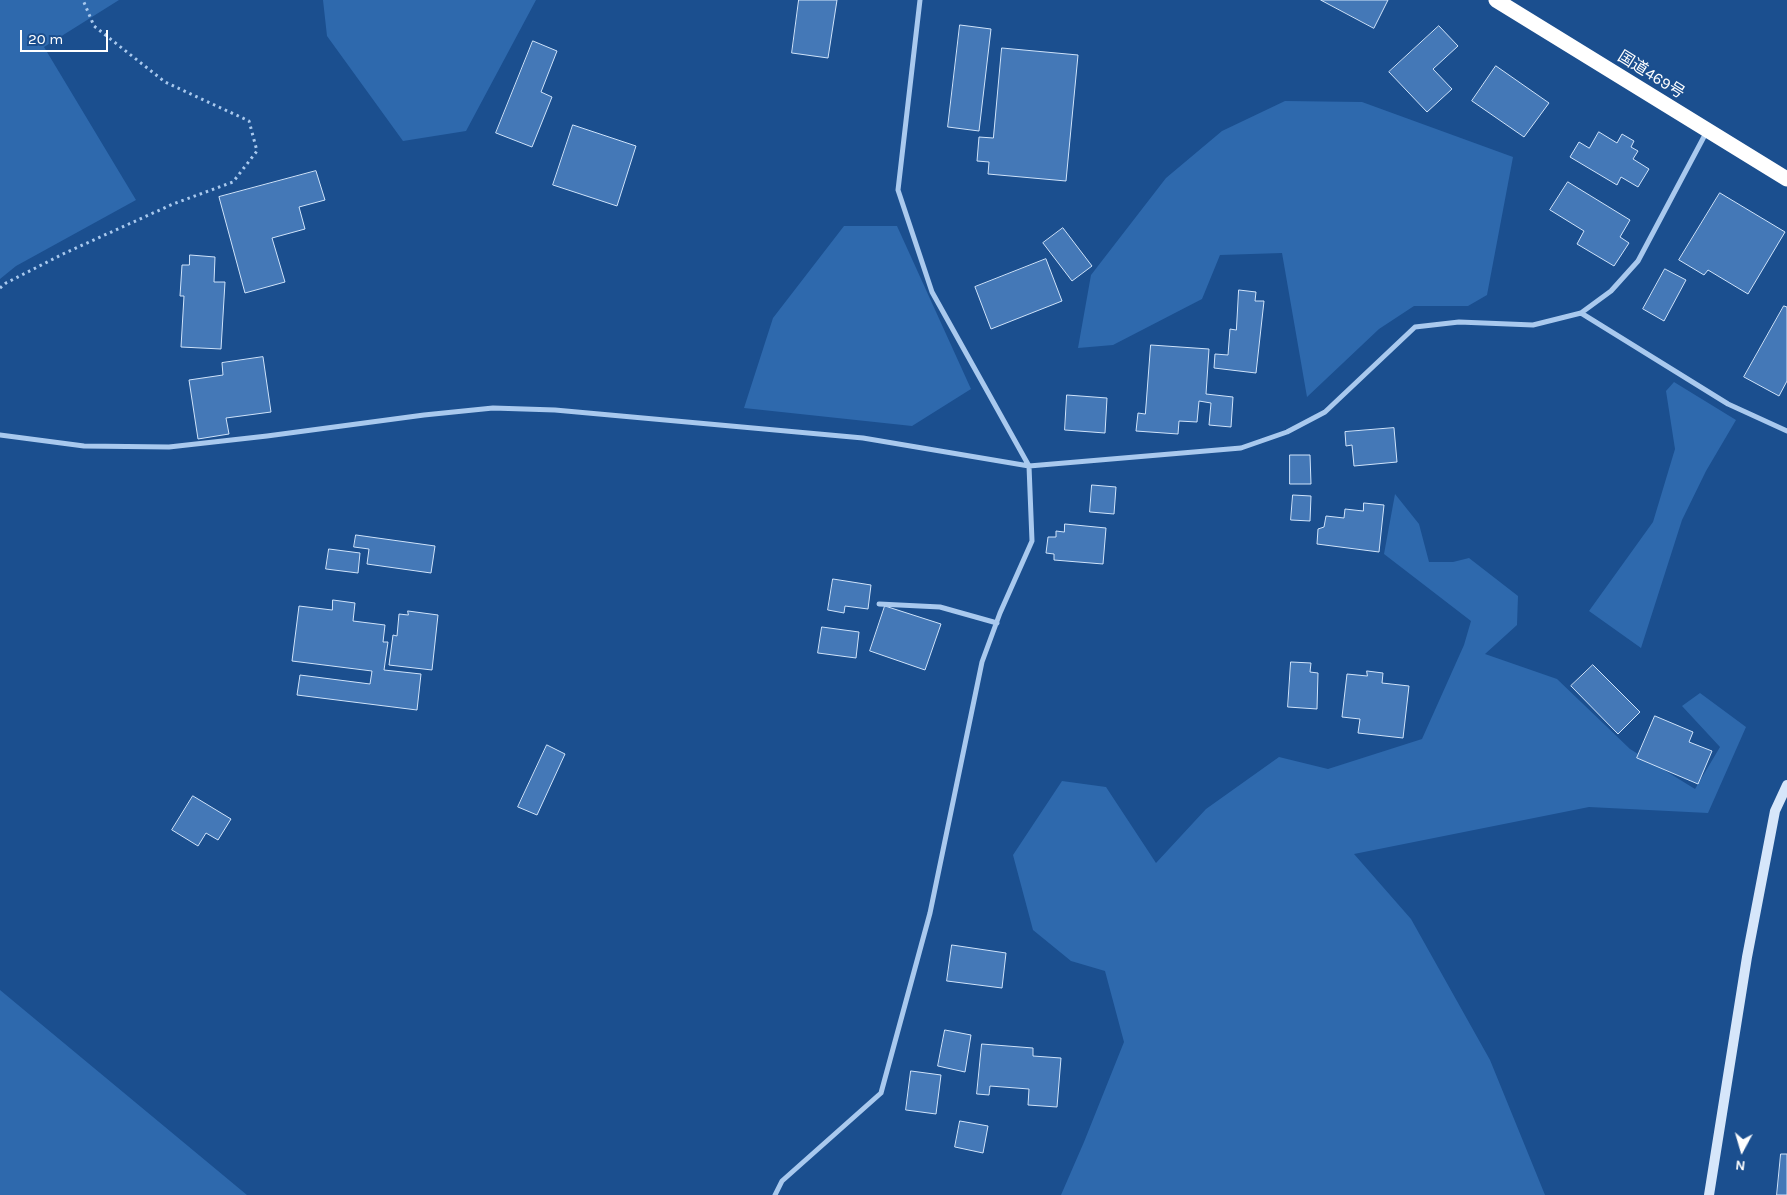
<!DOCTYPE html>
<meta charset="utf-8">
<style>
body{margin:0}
#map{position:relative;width:1787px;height:1195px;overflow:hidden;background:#1b4f8f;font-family:Karla,sans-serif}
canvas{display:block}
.north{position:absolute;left:1717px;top:1125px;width:50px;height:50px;-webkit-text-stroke:4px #1b4f8f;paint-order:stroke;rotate:186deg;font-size:14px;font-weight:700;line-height:20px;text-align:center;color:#fff}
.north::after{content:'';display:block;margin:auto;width:18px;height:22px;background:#fff;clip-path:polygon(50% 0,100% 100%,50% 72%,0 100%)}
.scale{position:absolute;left:20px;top:30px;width:88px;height:22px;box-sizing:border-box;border:2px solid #fff;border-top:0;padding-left:6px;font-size:15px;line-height:18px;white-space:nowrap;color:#fff;-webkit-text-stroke:4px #1b4f8f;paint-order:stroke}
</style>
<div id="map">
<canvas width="1787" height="1195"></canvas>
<div class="north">N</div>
<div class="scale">20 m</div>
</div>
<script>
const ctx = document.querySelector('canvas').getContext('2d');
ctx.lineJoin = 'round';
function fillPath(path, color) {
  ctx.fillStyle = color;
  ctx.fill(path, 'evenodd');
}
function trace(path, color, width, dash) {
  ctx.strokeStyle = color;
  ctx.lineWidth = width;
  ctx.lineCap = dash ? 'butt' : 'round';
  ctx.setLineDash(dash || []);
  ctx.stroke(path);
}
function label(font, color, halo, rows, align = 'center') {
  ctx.font = font + ' Karla,"Noto Sans JP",sans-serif';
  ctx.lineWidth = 4;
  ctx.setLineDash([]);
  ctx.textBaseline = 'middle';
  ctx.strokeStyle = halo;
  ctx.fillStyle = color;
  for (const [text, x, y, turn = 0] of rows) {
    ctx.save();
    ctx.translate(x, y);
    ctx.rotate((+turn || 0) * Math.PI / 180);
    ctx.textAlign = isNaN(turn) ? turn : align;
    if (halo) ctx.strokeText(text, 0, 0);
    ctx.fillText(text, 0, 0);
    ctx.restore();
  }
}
fillPath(new Path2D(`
 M0,0h119l-75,47 92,153 -120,66 -16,13z
 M323,0h213l-70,131 -63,10 -76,-105z
 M1285,101l77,1 151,55 -26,138 -19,11h-54l-35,23 -72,68 -25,-144 -62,2 -18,44 -89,46 -35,3 13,-73 75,-97 56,-47z
 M844,226h53l74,163 -59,37 -168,-18 29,-90z
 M1674,382l62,38 -30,51 -24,49 -41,128 -52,-37 64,-89 22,-73 -9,-58z
 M1395,494l24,30 10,38h24l16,-4 49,38 -1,29 -32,29 72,25 73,70 65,40 25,-42 -38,-41 18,-13 46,34 -38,86 -119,-6 -235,47 57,65 79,141 55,135h-484l23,-53 40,-100 -19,-71 -34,-10 -38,-31 -20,-75 49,-74 44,6 50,76 50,-54 73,-52 49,12 94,-30 42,-94 7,-24 -87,-67z
 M0,990l247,205h-247z`), '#2e69ad');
const building = new Path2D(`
 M799,0h38l-9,58 -36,-5z
 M1321,0h67l-14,28z
 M960,25l31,4 -12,102 -31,-4z
 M1439,26l19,20 -25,23 19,20 -25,23 -38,-40z
 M533,41l24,10 -16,41 11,5 -20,50 -36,-14z
 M1002,48l76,7 -12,126 -78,-7 1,-12 -12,-1 2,-24 14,1z
 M1496,66l53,37 -25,34 -52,-36z
 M573,125l63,21 -19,60 -64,-21z
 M1599,132l18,11 5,-9 12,7 -3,6 7,4 -5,8 16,10 -11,18 -17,-10 -4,8 -47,-28 9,-15 10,6z
 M316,171l9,29 -26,7 6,22 -33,9 13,44 -40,11 -26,-96z
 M1568,182l62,38 -10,17 9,6 -15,23 -37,-22 7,-13 -34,-21z
 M1720,193l65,39 -37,62 -40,-24 -4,5 -25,-15z
 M1063,228l29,38 -20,15 -29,-38z
 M190,255l25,2 -1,25h11l-4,67 -40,-2 3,-51h-4l2,-31h7z
 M1046,259l16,42 -71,28 -16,-42z
 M1665,269l21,11 -22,41 -21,-12z
 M1239,290l17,2 -1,9h9l-8,72 -42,-5 1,-14 13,1 2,-26 6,1z
 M1784,306l3,1v74l-8,15 -35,-19z
 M1151,345l58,4 -3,45 27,3 -2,30 -22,-2 2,-22 -12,-2 -2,21 -18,-1 -1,13 -42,-3 2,-18 7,1z
 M263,357l8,55 -45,6 3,16 -31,5 -9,-59 34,-5 -1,-12z
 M1067,395l40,3 -2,35 -40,-3z
 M1394,428l3,34 -43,4 -2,-21 -6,1 -1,-14z
 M1290,455h20l1,29h-21z
 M1092,485l24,2 -2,27 -24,-2z
 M1293,495l18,1 -1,25 -19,-1z
 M1364,503l20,2 -5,47 -62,-8 1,-15 6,-2 2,-11 18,2 1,-9 18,2z
 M1065,524l41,4 -3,36 -49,-4v-6l-8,-1 2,-16h8v-6l8,1z
 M356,535l79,11 -4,27 -64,-9 2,-15 -15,-2z
 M329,549l31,4 -2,20 -32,-4z
 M833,579l38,6 -3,24 -23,-3 -1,7 -16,-3z
 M333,600l22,3 -2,18 32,4 -2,17h5l-4,28 37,4 -4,36 -120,-15 3,-20 70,9 2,-13 -80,-10 7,-55 33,4z
 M885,606l56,18 -16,46 -55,-19z
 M408,611l30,4 -6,55 -43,-5 4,-30 4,1 2,-22 9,1z
 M822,627l37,5 -3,26 -38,-5z
 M1291,662l20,1 -1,9 8,1 -1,36 -29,-2z
 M1593,665l47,47 -22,22 -47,-48z
 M1367,671l16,2 -1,10 27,3 -6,52 -45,-5 2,-14 -18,-2 5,-43 20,2z
 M1655,716l38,16 -4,10 23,9 -14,33 -61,-26z
 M547,745l18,9 -28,61 -19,-8z
 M193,796l38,23 -13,21 -12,-7 -8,13 -26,-16z
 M952,945l54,8 -4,35 -55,-7z
 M945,1030l26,5 -6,37 -27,-6z
 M982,1044l51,4v8l28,2 -4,49 -29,-2 1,-16 -39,-3 -1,9 -12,-1z
 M911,1071l30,4 -5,39 -30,-4z
 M960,1121l28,5 -5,27 -28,-6z
 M1781,1154h6v41h-10z`);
fillPath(building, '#4478b7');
trace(building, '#cfe3fa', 1);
trace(new Path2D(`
 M0,288l6,-5 59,-30 108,-49 60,-22 24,-31 -8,-30 -84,-39 -71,-56 -11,-26`), '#a9c9ee', 3, [2.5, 4]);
trace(new Path2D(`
 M1581,313l147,91 59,27
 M0,435l84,11 85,1 98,-11 157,-21 69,-7 62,2 308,28 166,28 212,-18 46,-16 38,-20 90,-85 44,-5 74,3 48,-12 30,-22 27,-30 69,-130
 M879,604l61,3 57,16
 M775,1195l7,-14 99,-88 49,-180 52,-251 18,-49 32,-72 -3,-75 -97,-174 -34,-102 22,-190`), '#a9c9ee', 5);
trace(new Path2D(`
 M1709,1195l38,-238 28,-146 12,-26`), '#d6e6fa', 10);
trace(new Path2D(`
 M1496,0l291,179`), '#fff', 15);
label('16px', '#fff', '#1b4f8f', [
 ["国道469号",1651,75,32]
]);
</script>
